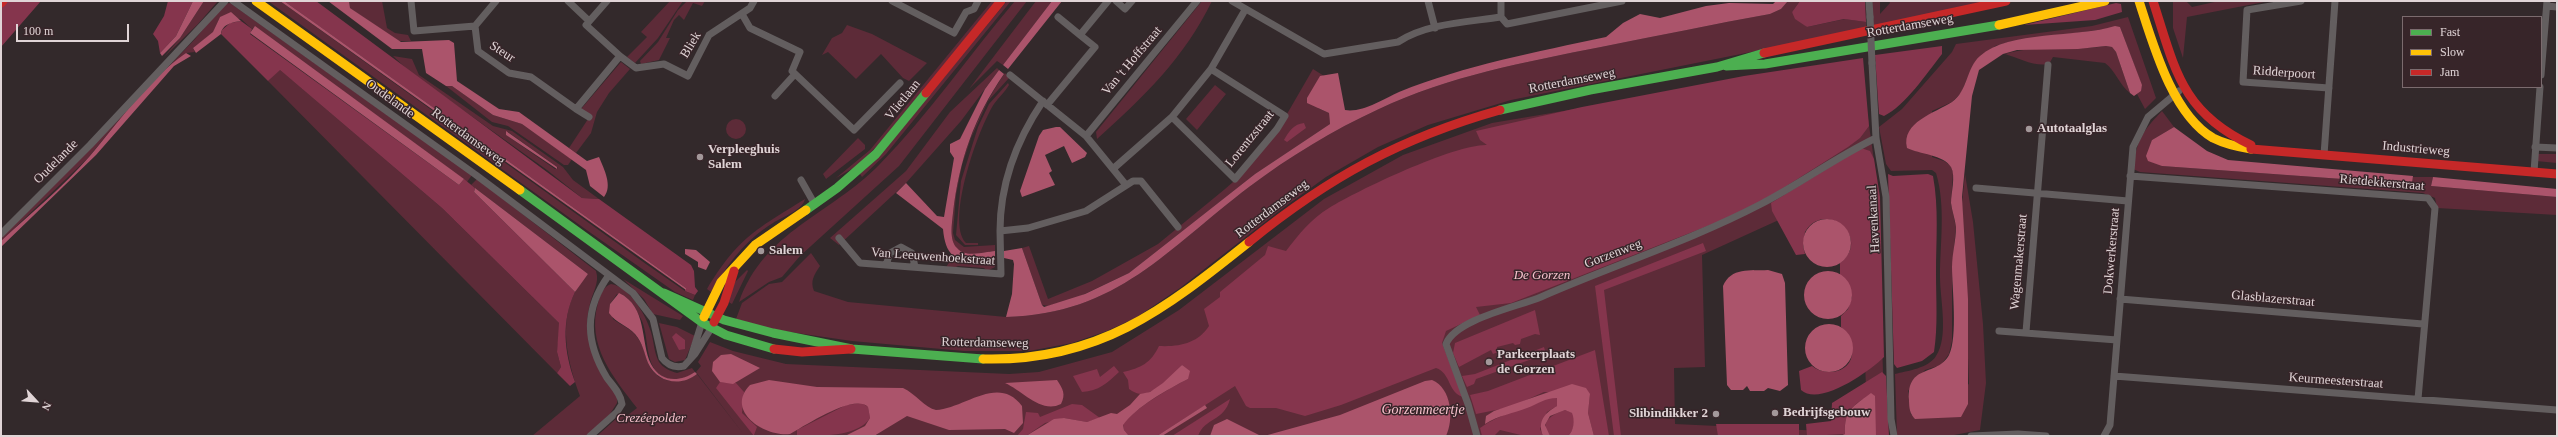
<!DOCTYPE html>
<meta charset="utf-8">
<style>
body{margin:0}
#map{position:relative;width:2558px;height:437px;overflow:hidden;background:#33292b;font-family:"Times New Roman",serif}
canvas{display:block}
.frame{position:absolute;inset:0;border:2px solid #e0d4d6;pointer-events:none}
.legend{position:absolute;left:2402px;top:16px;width:140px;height:72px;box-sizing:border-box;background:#372529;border:1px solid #7b6b6e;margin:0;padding:5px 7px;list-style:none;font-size:12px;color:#e0d4d6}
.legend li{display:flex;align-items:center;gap:8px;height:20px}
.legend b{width:20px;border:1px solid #7b6b6e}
.north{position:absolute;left:16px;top:381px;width:40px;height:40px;-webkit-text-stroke:3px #372529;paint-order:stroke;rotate:116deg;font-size:11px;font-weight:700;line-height:16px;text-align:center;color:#e0d4d6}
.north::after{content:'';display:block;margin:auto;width:14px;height:18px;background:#e0d4d6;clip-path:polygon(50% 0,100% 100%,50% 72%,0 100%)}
.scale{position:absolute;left:16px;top:24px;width:113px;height:18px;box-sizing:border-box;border:2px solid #e0d4d6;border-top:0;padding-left:5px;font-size:12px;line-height:14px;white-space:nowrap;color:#e0d4d6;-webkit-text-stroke:3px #372529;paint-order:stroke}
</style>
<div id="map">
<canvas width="2558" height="437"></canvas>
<div class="frame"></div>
<ul class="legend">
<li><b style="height:5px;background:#4caf50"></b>Fast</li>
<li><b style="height:5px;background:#ffc107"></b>Slow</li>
<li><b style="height:5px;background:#c62828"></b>Jam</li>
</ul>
<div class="north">N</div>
<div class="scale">100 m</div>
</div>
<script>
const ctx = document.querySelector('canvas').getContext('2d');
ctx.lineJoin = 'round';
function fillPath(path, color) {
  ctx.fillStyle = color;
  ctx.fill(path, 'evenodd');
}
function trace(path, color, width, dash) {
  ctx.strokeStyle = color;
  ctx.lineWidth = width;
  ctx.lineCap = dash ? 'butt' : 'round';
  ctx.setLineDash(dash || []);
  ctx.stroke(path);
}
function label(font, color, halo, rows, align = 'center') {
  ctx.font = font + ' "Times New Roman",serif';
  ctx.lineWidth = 3;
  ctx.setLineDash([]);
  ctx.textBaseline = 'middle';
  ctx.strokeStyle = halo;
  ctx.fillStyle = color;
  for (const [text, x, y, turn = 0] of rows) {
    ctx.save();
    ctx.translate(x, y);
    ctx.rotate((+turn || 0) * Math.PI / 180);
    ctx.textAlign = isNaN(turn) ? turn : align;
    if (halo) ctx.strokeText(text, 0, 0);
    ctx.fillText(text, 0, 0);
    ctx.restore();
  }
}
fillPath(new Path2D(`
 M204,1h14l-20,23 -34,33 16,-19z
 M268,1h12l366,263 39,27 10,4 -2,5 -18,-8 -87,-61z
 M349,1h33l5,27 8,5 13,2 3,6h-15l-46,-33z
 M670,1h13l-25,37 -23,25 -8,-6 20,-20 -6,-5z
 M687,1h18l-3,5 -9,-3 -9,17 -5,-5 -5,5 -8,18h4l-11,22 -18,4 -1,-3 18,-19 20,-32z
 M992,1h4l-118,144 -21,21 -21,12 34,-28z
 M1007,1h4l-125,153 -24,23 -2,-3 23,-23z
 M1015,1h12l-128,165 -99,90 -18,21 -13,5 -30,20c25,-71 92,-88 140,-137 50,-51 90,-110 136,-164z
 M1036,1h16l-49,64 -6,-4 -28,28z
 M1202,1h10c-27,56 -69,97 -115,138l-1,-7z
 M1788,1h12l-8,11 15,15 38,-8 21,3v7l-355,71 -83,25 -50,22 -52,30 -43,31 -103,80 -43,29 -30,14 -35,12 -43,8h-65l-112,-10 -83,-12 -33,-10 6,-16 27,-19 13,-2 29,-29 9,13c-6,9 -10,15 -6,25l34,11 158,15c112,-3 161,-68 243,-130 40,-30 84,-57 130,-78 70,-33 146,-47 222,-62 56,-11 113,-23 169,-33l11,-5z
 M1872,1h8v13l10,-11 -1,-2h103l-119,25z
 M2173,1h13l6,6 27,-6h50l-82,16 -4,41 -10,-30z
 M230,3l242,172 -5,7 -212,-155 -3,2 -11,-10 -21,-2 -7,16 -20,15 2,4 -9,1 -68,68 -30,37 -87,83v-4l82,-81 112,-117 29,-35z
 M2128,17l28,81 -11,11 -8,-15 5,-8 -22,-59 -111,15 -14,4 -29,35 -5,12 -9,9 -20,9v46l12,4 7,5 2,7 -2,31 5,23 -4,41v73l-3,13 -8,11 -16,5 -17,21 3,24 58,-31 -7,-181 3,-29 8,48 10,102 3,59 -6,47 -31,6h-52l-2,-62c12,-3 34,-6 41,-18 13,-19 4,-57 4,-79 0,-34 6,-71 -4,-104l-4,-3 -41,1 -5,-7 -7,-37 23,-18 50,-57 4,-8 136,-18z
 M847,25l25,9 55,29 -18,18 -6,-3 -22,-24 -25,25 -28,-27 -6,3 10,-17 10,-5z
 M2106,46l6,1 4,5 14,41c-11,-8 -14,-22 -25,-30l-52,-6 -4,7c-14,3 -31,-6 -44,-10 33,-10 67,-2 101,-8z
 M393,56l19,3 7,16 74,51 19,5 51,36 10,13 26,19 -17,-1 -35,-28 -136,-97zM508,132l49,35 1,1 -3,1 -49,-34z
 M1860,61l17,121 8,254h-1288l20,-18 11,-3 9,-7c-24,-31 -51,-63 -39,-105 2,-8 5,-16 13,-19 19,3 35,31 40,48 3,10 3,21 8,30 4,6 11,9 18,11l15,-5 3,4c-8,6 -15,9 -26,7 -26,-7 -19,-39 -27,-58 -6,-13 -14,-20 -25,-27l-7,10 3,15c9,7 20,10 26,21 5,7 6,15 9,23 9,21 32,23 49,11l48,62 -49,-64 5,-6 -3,-4 12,-20 23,9 53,13 223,10 30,-2 73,-20 67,-42 145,-111 79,-44 89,-32zM1827,198l32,4 7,186 -42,43 -149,-7 -1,-56 31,-1 -3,-112z
 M621,62l9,7 -21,24 -12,19 -6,21 -15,20 -7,-5 21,-32 -9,-7z
 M997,68l2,2 -38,51 -55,62 -67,62 -9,-7 76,-67 44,-59z
 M279,69l163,139 118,116 -3,28 4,15 -4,6 -289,-292z
 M1313,69l11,7h-4l-2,32 11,5 1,11 -75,50 -126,99 -55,26 -26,7 -6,-1 -20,-57 7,-2 19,53 44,-18 66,-37 67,-55 16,-14 35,-42z
 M1005,73l4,5 -21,23 -17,37 -9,27 -6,30 -3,38 2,7 9,7 31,-2v6c-11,1 -29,7 -38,-2 -8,-9 -5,-25 -4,-36 6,-52 22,-97 52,-140z
 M1008,83l1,2c-4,7 -10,12 -15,19 -15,23 -49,117 -28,139h12v2h-13l-9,-10 5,-54 17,-54 11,-23z
 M1215,85l11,9 -29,36 -11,-11z
 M446,86h6l41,29 29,9 50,35 -4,6h-4l-56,-39 -16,-4z
 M2162,111l12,16 -22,13 10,26 250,18 1,-7h20l-2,9 126,11v18l-120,-7 -2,-10 -12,-5 -283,-21 -7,-3c4,-30 9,-37 29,-58z
 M726 129a10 10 0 1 1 20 0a10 10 0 1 1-20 0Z
 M858,138l7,7v4l-39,30 -3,-5z
 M2537,154h20v9l-21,-2z
 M477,179l119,92c4,12 -4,22 -6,33 -3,12 -4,23 -1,35l28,57v7l-7,11 -24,22h-54l48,-40c-15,-41 -25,-87 8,-122l-117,-89z
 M805,199c-2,11 -23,18 -32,24 -28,17 -45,41 -62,69l-4,-3c31,-51 48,-59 98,-90z
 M954,256l21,6 20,-3v8l-8,4 -3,-3 -26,-2 -4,2 -8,-1z
 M747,270l1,1 -16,33 -5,-3 8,-19z
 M623,279l60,37 -3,4 -27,-6 -9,-15z
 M659,323l18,4 18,9 -10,24 -10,2 -6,-3z`), '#5d2b38');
fillPath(new Path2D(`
 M5,1h36l-40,46v-40z
 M168,1h25l-17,35 -16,17 -2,-12 -5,-7 11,-18z
 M284,1h32l266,197 17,1 92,66 3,6 1,16 3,4 -3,4 -10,-4 1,-3z
 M1800,1h65l1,21 -22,-3 -37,8 -12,-8 -3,-7z
 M2116,3l5,1 1,8 -27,8 -71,5z
 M241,21l11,8 -2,5 209,151 5,-6 11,9 -1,4 101,100c-14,29 -11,60 0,90l-5,4 -13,-13 4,-6 -4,-15 2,-29 -117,-115 -162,-138 -12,11 -47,-47 1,-4 8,-7z
 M1942,46v8c-15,19 -37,52 -58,62l-5,-2 -4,-59z
 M1863,58l6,68 -9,12 -12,9 -79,50 -46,23 -212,83 -35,4 4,8 -34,16 -4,12 21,54c-15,-4 -12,-24 -27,-29l-95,37 -36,11 -29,-8h-26l-4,-2 -11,-20 -78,50h-28l-5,-6 -1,-6c14,-17 45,-35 65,-45l-6,-14c-9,11 -27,29 -41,29 -4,0 -9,-3 -12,-5l-1,-9 -5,-8c18,-4 28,-9 36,-26 21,1 39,-3 50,-20l-5,-17 16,-12v-5l45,-37 3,-9 18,5c13,-17 25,-32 43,-43 29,-18 126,-64 158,-63l-7,-5 -4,-9 106,-24 162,-31z
 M1304,123l2,5 -19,14 -3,-2c5,-9 10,-16 20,-17z
 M1861,148l9,3 4,8 6,38 4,160c-14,14 -64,50 -83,33l-2,-19 13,-5c12,10 37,8 40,-11 1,-4 -2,-10 -4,-15 -1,-6 -2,-9 -7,-13v-11l7,-7 4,-12 -12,-22v-12c33,-25 -15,-65 -35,-31l-2,14 2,8 -9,1 -24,-44 -1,-8z
 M1888,174l5,2 35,-2 5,2c6,32 3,65 3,97 0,28 2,52 -2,79l-12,9 -25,7 -3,-4z
 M1703,243l3,8 -102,39 17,146h-7l-19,-150z
 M1535,310l5,25 -5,-1 -14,5 -1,5 -5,1 -2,-2 -16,4 1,5 -5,2 -2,-4 -32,17 -6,-14 2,-10z
 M676,333l9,7v9l-6,1 -7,-13z
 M1544,347l2,7 -70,25 -2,5 -7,3 -5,-11 13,-2z
 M1595,350l14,86h-15l-6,-23 2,-19 -46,-2 -33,15 -35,7 -6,-19 18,-4z
 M1114,366l5,6c-12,11 -20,19 -37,20l-9,-16 24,-7 3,8z
 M1882,372l4,4 3,60h-13l-13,-37c-15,9 -19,19 -18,35l-38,2 -1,-12 25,-3 1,-18z
 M720,382l16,1 8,9 -2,21 15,14 -3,8 1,1h-1l-38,-48z
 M1548,398h9l2,5 -2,3 -10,6 -7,17 3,7h-18l-25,-6 -6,6h-12l-2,-8c21,-15 45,-19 68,-30z
 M1230,399c-6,23 -25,18 -32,37h-26z
 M862,403l6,4 2,11c-12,19 -50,18 -73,18v-6l49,-25z
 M1072,404l10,1 18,13 -13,4 -23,-4 -19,5 -19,13h-9l6,-7 3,-17 12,1 2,4z
 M1565,410l8,3c3,8 1,17 -5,23h-18c-12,-14 3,-22 15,-26z
 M1716,424h83v12h-81z`), '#85354d');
fillPath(new Path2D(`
 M193,1h11l-24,37 -18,18 -2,-3 16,-17z
 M280,1h4l31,22 371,265v2z
 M328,1h21l1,7 51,34 48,-2 5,3 3,38 42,28 20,3 68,49 12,-4c5,12 14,29 5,40l-14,-11 -4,-16 -64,-46 -29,-9 -41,-29h-6l-20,-13 -4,-24h-30z
 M1052,1h10l-54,68 -5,-4z
 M1776,1h12l-7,8 -11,5c-56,10 -113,22 -169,33 -76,15 -152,29 -222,62 -46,21 -90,48 -130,78 -82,62 -131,127 -243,130l6,-23 2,-30 -1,-4 -9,-2v-7l18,-3 20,57 2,2 41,-13 44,-21 126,-99 75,-50 -1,-11 -22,-10v-5l13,-22 18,-3 7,37c17,3 39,-11 54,-18 67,-27 137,-40 207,-55l17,-14 17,-9 20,4 46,-12 23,-3 44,1z
 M231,12l10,9c-8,1 -19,3 -20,13l-25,19 -3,-5 20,-16 7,-15z
 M255,26l209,153 -5,6 -209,-152z
 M2115,26l5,1 22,58 -1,6 -7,5 -4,-3 -14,-41 -4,-5 -6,-1 -28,3 -61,1 -14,4 -24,16 -7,26 -10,101 6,102v105l-7,13 -46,2c-5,-5 -6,-11 -6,-19 -2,-37 28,-23 40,-45 9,-18 3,-67 3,-88 0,-13 4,-27 4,-40 -1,-8 -4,-16 -5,-24 0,-10 5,-27 0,-36 -7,-12 -32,-13 -44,-19 -6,-26 28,-35 45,-46 16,-11 14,-34 28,-46 29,-26 97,-18 135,-30z
 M186,53l5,3 -17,10 -78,89 -95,92v-6c29,-27 62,-54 88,-84 31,-36 58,-77 97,-104z
 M999,70l5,4c-30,43 -45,87 -51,139 -1,11 -4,27 4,35 8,10 27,4 38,3v8c-30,4 -49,6 -52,-30l-47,-36 10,-10 31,33 7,1 10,-59 -4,-6v-8l10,-5 25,-50z
 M1056,127h4l27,26 -2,4 -13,6 -8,-17 -19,9 7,16 -3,2 6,12 -33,12 -2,-6 19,-55 4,-6z
 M2174,127l33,24 21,9 185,16 -1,8 -250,-18 -14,-5 -2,-5 6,-16z
 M506,131l51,36v2l-51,-34z
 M2433,177l124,12v8l-126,-11z
 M475,188l113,86 -13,18 -101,-100z
 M1803 243a24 24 0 1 1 48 0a24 24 0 1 1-48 0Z
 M685,249l11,1 14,12 -4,8 -8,-3v-5l-13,-8z
 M1768,270l14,4 3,9 3,102 -8,6 -12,-3 -4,3h-14l-3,-5 -4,4h-12l-4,-5 -4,-99c8,-19 27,-15 45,-16z
 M1804 295a24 24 0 1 1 48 0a24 24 0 1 1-48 0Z
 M619,293c29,14 21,49 32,71 10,19 29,18 44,8l2,2c-16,13 -40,9 -49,-11 -4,-10 -5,-20 -13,-29 -7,-8 -19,-11 -26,-21l1,-9z
 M1805 348a24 24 0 1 1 48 0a24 24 0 1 1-48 0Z
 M731,354l29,14 -27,16 -13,-2 -8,-11 1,-9 8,-7z
 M1182,365l8,6 -2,8c-20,10 -52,28 -65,46l1,5 5,6h-103l28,-17 10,-1 23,4 24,-9 6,1 13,-9 10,-11 10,-2 13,-9z
 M769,380l48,7 86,1c13,6 22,20 33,22 28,-1 62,-36 86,-4l1,17 -9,10 -9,-4 -56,1 -42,-14 -33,20h-29l20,-10 5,-8 -2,-11c-14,-14 -63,19 -78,27 -27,3 -65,-24 -40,-49z
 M1057,380c6,9 9,14 4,24 -20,10 -38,-13 -56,-21z
 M1432,380c20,8 22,40 14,56h-182l76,-21 85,-34z
 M1572,384l14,4 4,6 -2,19 6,23h-26c6,-5 7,-16 4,-23l-7,-3 -15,6 -5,9 5,11h-7c-6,-15 2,-23 14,-30v-8c-12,0 -19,6 -30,10 -15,6 -28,7 -42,16l1,-8 8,-5z
 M1871,393l4,3 1,40h-36l5,-2c-1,-25 8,-27 26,-41z
 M1205,405l2,3 -45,28h-5z
 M1227,419l34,17h-51l4,-11z`), '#ab546b');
trace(new Path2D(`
 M233,1l243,174 157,118 20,26 9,39c6,8 13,10 22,8l11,-12 17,-27
 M411,1l3,30 61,-5
 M496,1l-21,25 3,25 31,22 22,4 45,32 44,-53 -34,-31 21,-24
 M568,1l20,19
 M892,1l62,32 12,-21 8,-3 4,-8
 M1116,1l9,8 7,-8
 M1232,1l92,53 74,-12c28,-19 71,-20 103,-25l6,7 115,-23
 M1428,1l7,27
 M1501,1v16
 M1869,1l1,16
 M2301,1l-54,9 -4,72 86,6
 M2547,6l10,1
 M742,14l8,14 50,24 -8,19 62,59 46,-47
 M1058,17l22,18
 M620,56l16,12 28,-4 24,12 21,-41 41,-27 4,-7
 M1872,63l4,75 10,59 5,222 3,17
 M1010,75l76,61 40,49
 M2541,75l6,-74
 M775,96l20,-22
 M1043,101c-27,40 -43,82 -43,130l28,-3 58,-17 47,-30h8l37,46
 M1047,105l48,-58 -15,-12 28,-34
 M576,109l13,8
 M1172,117l63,62 42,-50 8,-13 -74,-47
 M1086,136l111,-135
 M2535,147l22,1
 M2324,155l11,-154
 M1114,168l58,-51 39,-48 34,-59
 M2534,172l6,-85
 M2130,176l298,22 7,10 -17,191
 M801,180l13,23
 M1976,188l152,13
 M1,234l89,-89 135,-144
 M839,238l21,25 141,11 -1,-43
 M886,265l4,-12 11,-6 11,6 3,14
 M2120,299l303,25
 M1999,331l118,9
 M2026,332l22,-267
 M691,357l11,-35
 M2114,376l443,34
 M590,436l27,-24 5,-8c-1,-10 -9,-18 -15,-26 -22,-36 -23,-69 2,-103
 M1477,436l-9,-32 -22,-60c10,-25 71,-37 95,-47 73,-32 149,-56 220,-93 39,-20 75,-47 115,-66
 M1971,436l47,-2 28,2
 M2104,436l6,-11 23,-278 15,-30 31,-26`), '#635e5f', 7);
trace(new Path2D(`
 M1726,66l39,-2 234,-39
 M1500,110l90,-20 127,-23 47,-14
 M520,190l183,133 23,12 48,14
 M806,210l31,-22 39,-34 50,-61
 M664,293l60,27 49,13 79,16 131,10`), '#4caf50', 9);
trace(new Path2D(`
 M256,1l264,189
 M2139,1c14,43 33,113 74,137 12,6 25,9 38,11
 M1999,25l106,-24
 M704,317l17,-35 34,-37 51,-35
 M983,359c115,3 181,-49 266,-117`), '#ffc107', 9);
trace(new Path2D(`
 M2153,1c22,68 28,111 98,144
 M1,3l2,-2
 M1764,53l242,-52
 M926,93l75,-92
 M2251,149l306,25
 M1249,242c80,-65 152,-104 251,-132
 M714,322l10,-19 10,-32
 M774,349l28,3 49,-3`), '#c62828', 9);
trace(new Path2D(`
 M1870,17l2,46`), '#635e5f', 7);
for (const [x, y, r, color] of [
 [2029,129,4,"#a3989a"],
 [700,157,4,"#a3989a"],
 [761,251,4,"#a3989a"],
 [1489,362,4,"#a3989a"],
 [1775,413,4,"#a3989a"],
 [1716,414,4,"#a3989a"]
]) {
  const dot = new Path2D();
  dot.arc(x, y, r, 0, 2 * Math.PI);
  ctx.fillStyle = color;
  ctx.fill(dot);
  trace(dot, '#372529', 1.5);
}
label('13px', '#e0d4d6', '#372529', [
 ["Rotterdamseweg",1910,26,-10],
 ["Bliek",691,45,-59],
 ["Steur",502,52,33],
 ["Van 't Hoffstraat",1132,61,-50],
 ["Ridderpoort",2284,73,4],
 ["Rotterdamseweg",1572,81,-11],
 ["Oudelande",390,99,36],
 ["Vlietlaan",903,100,-51],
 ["Rotterdamseweg",468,137,36],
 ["Lorentzstraat",1250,139,-51],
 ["Industrieweg",2416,149,5],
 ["Oudelande",56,162,-45],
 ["Rietdekkerstraat",2382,183,5],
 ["Rotterdamseweg",1272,209,-37],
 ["Havenkanaal",1874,219,-93],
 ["Dokwerkerstraat",2112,251,-85],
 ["Gorzenweg",1613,254,-21],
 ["Van Leeuwenhoekstraat",933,257,4],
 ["Wagenmakerstraat",2019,262,-85],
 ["Glasblazerstraat",2273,299,5],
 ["Rotterdamseweg",985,343,1],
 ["Keurmeesterstraat",2336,381,4]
]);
label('bold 13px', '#e0d4d6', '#372529', [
 ["Autotaalglas",2037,129],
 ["Verpleeghuis",708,150],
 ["Salem",708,165],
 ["Salem",769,251],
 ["Parkeerplaats",1497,355],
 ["de Gorzen",1497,370],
 ["Bedrijfsgebouw",1783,413],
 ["Slibindikker 2",1708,414,"right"]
], 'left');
label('italic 13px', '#f6c1cc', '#372529', [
 ["De Gorzen",1542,276],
 ["Crezéepolder",651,419]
]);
label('italic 14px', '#f7c2cd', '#372529', [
 ["Gorzenmeertje",1423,410]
]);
</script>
